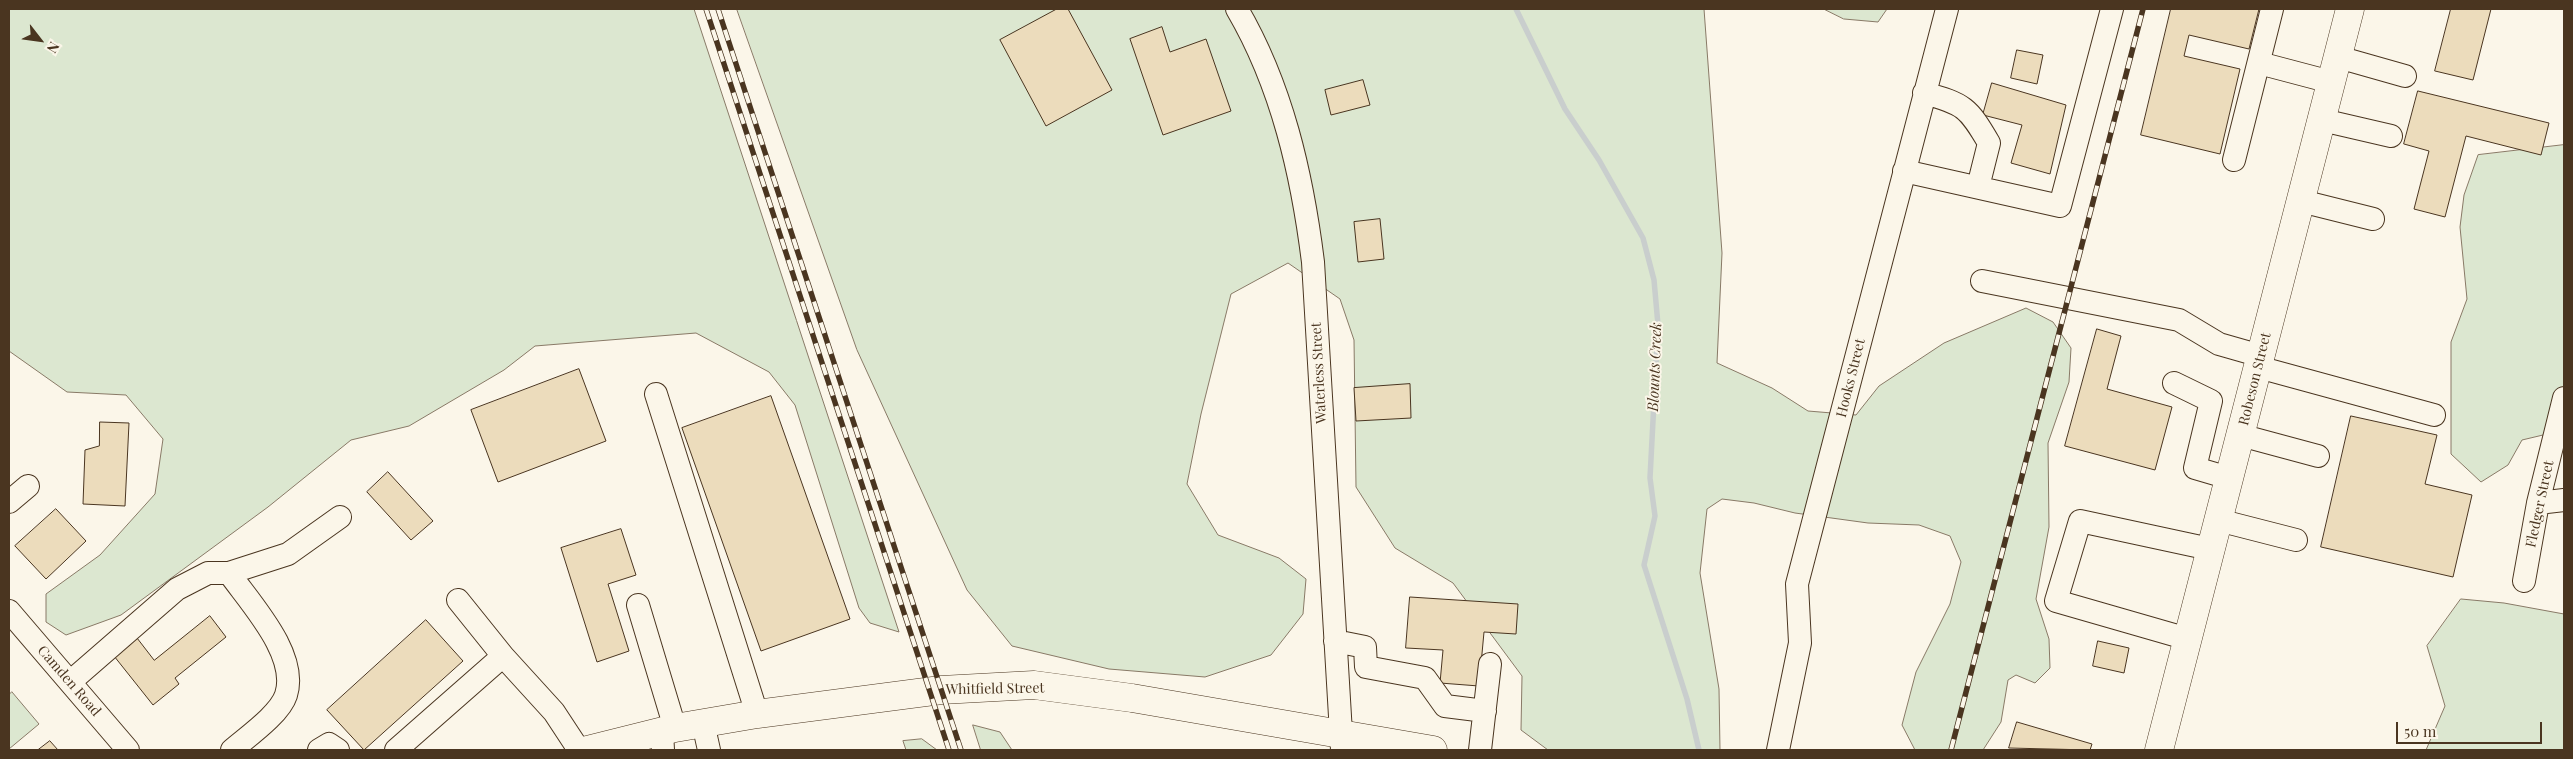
<!DOCTYPE html>
<style>
body{margin:0}
#map{position:relative;width:2573px;height:759px;overflow:hidden;background:#fbf6e9;font-family:"Playfair Display",serif}
canvas{display:block}
.frame{position:absolute;inset:0;border:10px solid #4a3520;pointer-events:none}
.north{position:absolute;left:15px;top:15px;width:50px;height:50px;-webkit-text-stroke:4px #fbf6e9;paint-order:stroke;rotate:120deg;font-size:14px;font-weight:700;line-height:20px;text-align:center;color:#4a3520}
.north::after{content:'';display:block;margin:auto;width:18px;height:22px;background:#4a3520;clip-path:polygon(50% 0,100% 100%,50% 72%,0 100%)}
.scale{position:absolute;left:2396px;top:722px;width:146px;height:22px;box-sizing:border-box;border:2px solid #4a3520;border-top:0;padding-left:6px;font-size:15px;line-height:18px;white-space:nowrap;color:#4a3520;-webkit-text-stroke:4px #fbf6e9;paint-order:stroke}
</style>
<div id="map">
<canvas width="2573" height="759"></canvas>
<div class="frame"></div>
<div class="north">N</div>
<div class="scale">50 m</div>
</div>
<script>
const ctx = document.querySelector('canvas').getContext('2d');
ctx.lineJoin = 'round';
function fillPath(path, color) {
  ctx.fillStyle = color;
  ctx.fill(path, 'evenodd');
}
function trace(path, color, width, dash) {
  ctx.strokeStyle = color;
  ctx.lineWidth = width;
  ctx.lineCap = dash ? 'butt' : 'round';
  ctx.setLineDash(dash || []);
  ctx.stroke(path);
}
function label(font, color, halo, rows, align = 'center') {
  ctx.font = font + ' "Playfair Display",serif';
  ctx.lineWidth = 4;
  ctx.setLineDash([]);
  ctx.textBaseline = 'middle';
  ctx.strokeStyle = halo;
  ctx.fillStyle = color;
  for (const [text, x, y, turn = 0] of rows) {
    ctx.save();
    ctx.translate(x, y);
    ctx.rotate((+turn || 0) * Math.PI / 180);
    ctx.textAlign = isNaN(turn) ? turn : align;
    if (halo) ctx.strokeText(text, 0, 0);
    ctx.fillText(text, 0, 0);
    ctx.restore();
  }
}
const green = new Path2D(`
 M9,9h685l205,623 -29,-9 -11,-15 -64,-203 -26,-33 -73,-39 -161,13 -31,24 -95,56 -58,14 -83,67 -147,108 -55,20 -20,-13v-28l54,-39 55,-61 8,-55 -37,-44 -59,-3 -58,-41z
 M737,9h967l18,244 -5,110 55,25 36,23 48,4 23,-29 65,-43 82,-35 27,14 18,26 -2,34 -21,61 1,84 -13,72 13,40 1,29 -15,15 -19,-8 -8,5 -7,42 -18,28h-68l-13,-25 14,-53 34,-68 11,-42 -11,-26 -31,-11 -51,-2 -73,-10 -41,-10 -32,-4 -15,10 -7,64 19,116 1,61h-172l-27,-20 1,-54 -69,-93 -58,-35 -39,-61 -2,-147 -14,-41 -52,-36 -57,31 -30,120 -14,70 31,51 61,23 27,21 -3,35 -32,41 -66,22 -96,-8 -97,-23 -45,-56 -110,-240z
 M1824,9h63l-9,13 -34,-3z
 M2564,145v285l-42,10 -14,25 -27,17 -30,-28v-112l16,-43 -7,-72 4,-32 14,-40z
 M2461,599l43,4 60,11v136h-138l19,-44 -18,-60z
 M12,692l27,32 -30,25v-54z
 M973,725l27,7 12,18h-31z
 M922,739l15,11h-31l-3,-9z`);
fillPath(green, '#dce7d0');
trace(green, '#887966', 1);
trace(new Path2D(`
 M1516,9l49,100 34,51 44,78 11,42 4,45 -8,153 5,38 -11,49 43,134 12,51`), '#c9cecd', 5.5);
const building = new Path2D(`
 M1057,9h11l44,81 -66,36 -46,-86z
 M2171,9h88l-10,40 -60,-14 -5,21 56,13 -20,85 -79,-19z
 M2451,9h40l-18,71 -38,-9z
 M1162,27l8,25 36,-13 25,72 -68,24 -33,-96z
 M2017,50l26,5 -6,29 -26,-6z
 M1363,80l7,25 -39,10 -6,-25z
 M1992,83l74,22 -16,69 -39,-11 11,-38 -39,-10z
 M2418,91l131,32 -8,32 -75,-19 -21,81 -31,-8 15,-58 -25,-7z
 M1380,219l4,40 -26,3 -4,-40z
 M2097,329l24,7 -14,53 65,18 -17,63 -90,-24z
 M579,369l27,72 -108,41 -27,-72z
 M1410,384l1,34 -55,3 -2,-33z
 M771,396l79,223 -89,32 -79,-223z
 M2351,416l86,19 -12,49 47,11 -19,82 -132,-30z
 M100,422l29,1 -4,83 -42,-2 2,-54 14,-4z
 M388,472l45,49 -22,19 -44,-48z
 M56,509l30,32 -40,38 -31,-33z
 M621,529l15,46 -28,9 21,67 -32,11 -36,-114z
 M1410,597l108,7 -2,30 -32,-2 -5,54 -39,-3 3,-33 -37,-2z
 M210,616l16,21 -51,41 4,6 -26,21 -39,-49 23,-18 17,22z
 M426,620l37,41 -99,89 -37,-40z
 M2098,641l31,7 -5,25 -31,-7z
 M2017,722l75,22 -2,6 -81,-2z
 M50,741l8,9h-20z`);
fillPath(building, '#ecdcbc');
trace(building, '#4a3520', 1);
const minor = new Path2D(`
 M1237,9c45,77 65,165 76,253l29,488
 M2338,57l67,19
 M2259,63l72,19
 M1924,93c40,11 44,14 65,50l-11,44
 M2322,120l69,16
 M2234,160l38,-151
 M1904,171l156,35 52,-197
 M2301,201l72,18
 M1982,281l197,39 40,24 42,12
 M2258,367l176,48
 M2174,383l37,18 -16,67 34,10
 M656,394l101,320
 M2240,435l78,21
 M9,502l19,-16
 M2538,503l26,-3
 M2218,520l78,20
 M229,573c22,31 70,82 57,122 -6,19 -39,42 -54,55
 M2524,581l14,-78 26,-105
 M458,600l45,56
 M638,605l37,123
 M9,611l119,139
 M2188,639l-132,-38 24,-80 130,28
 M1335,641l30,6 1,20 59,11 20,28 40,5
 M70,682l107,-93 31,-16h21l59,-19 52,-37
 M703,723l6,27
 M662,731l1,19
 M319,750l10,-6 9,6
 M396,750l107,-94 51,56 25,38
 M1480,750l10,-86
 M1778,750l22,-107 -3,-59 150,-575`);
const major = new Path2D(`
 M587,750l88,-22 82,-14 184,-24 93,-5 98,13 301,52
 M2159,750l191,-741`);
trace(minor, '#4a3520', 24);
trace(major, '#4a3520', 29);
trace(minor, '#fbf6e9', 22);
trace(major, '#fbf6e9', 28);
const rail = new Path2D(`
 M706,9l243,741
 M718,9l243,741
 M1951,750l192,-741`);
trace(rail, '#4a3520', 5.5);
trace(rail, '#fbf6e9', 4, [11]);
label('14px', '#4a3520', '#fbf6e9', [
 ["Waterless Street",1319,373,-93],
 ["Hooks Street",1851,378,-76],
 ["Robeson Street",2255,379,-76],
 ["Fledger Street",2540,504,-78],
 ["Camden Road",69,681,49],
 ["Whitfield Street",995,689,-1]
]);
label('italic 15px', '#4a3520', '#fbf6e9', [
 ["Blounts Creek",1655,367,-88]
]);
</script>
